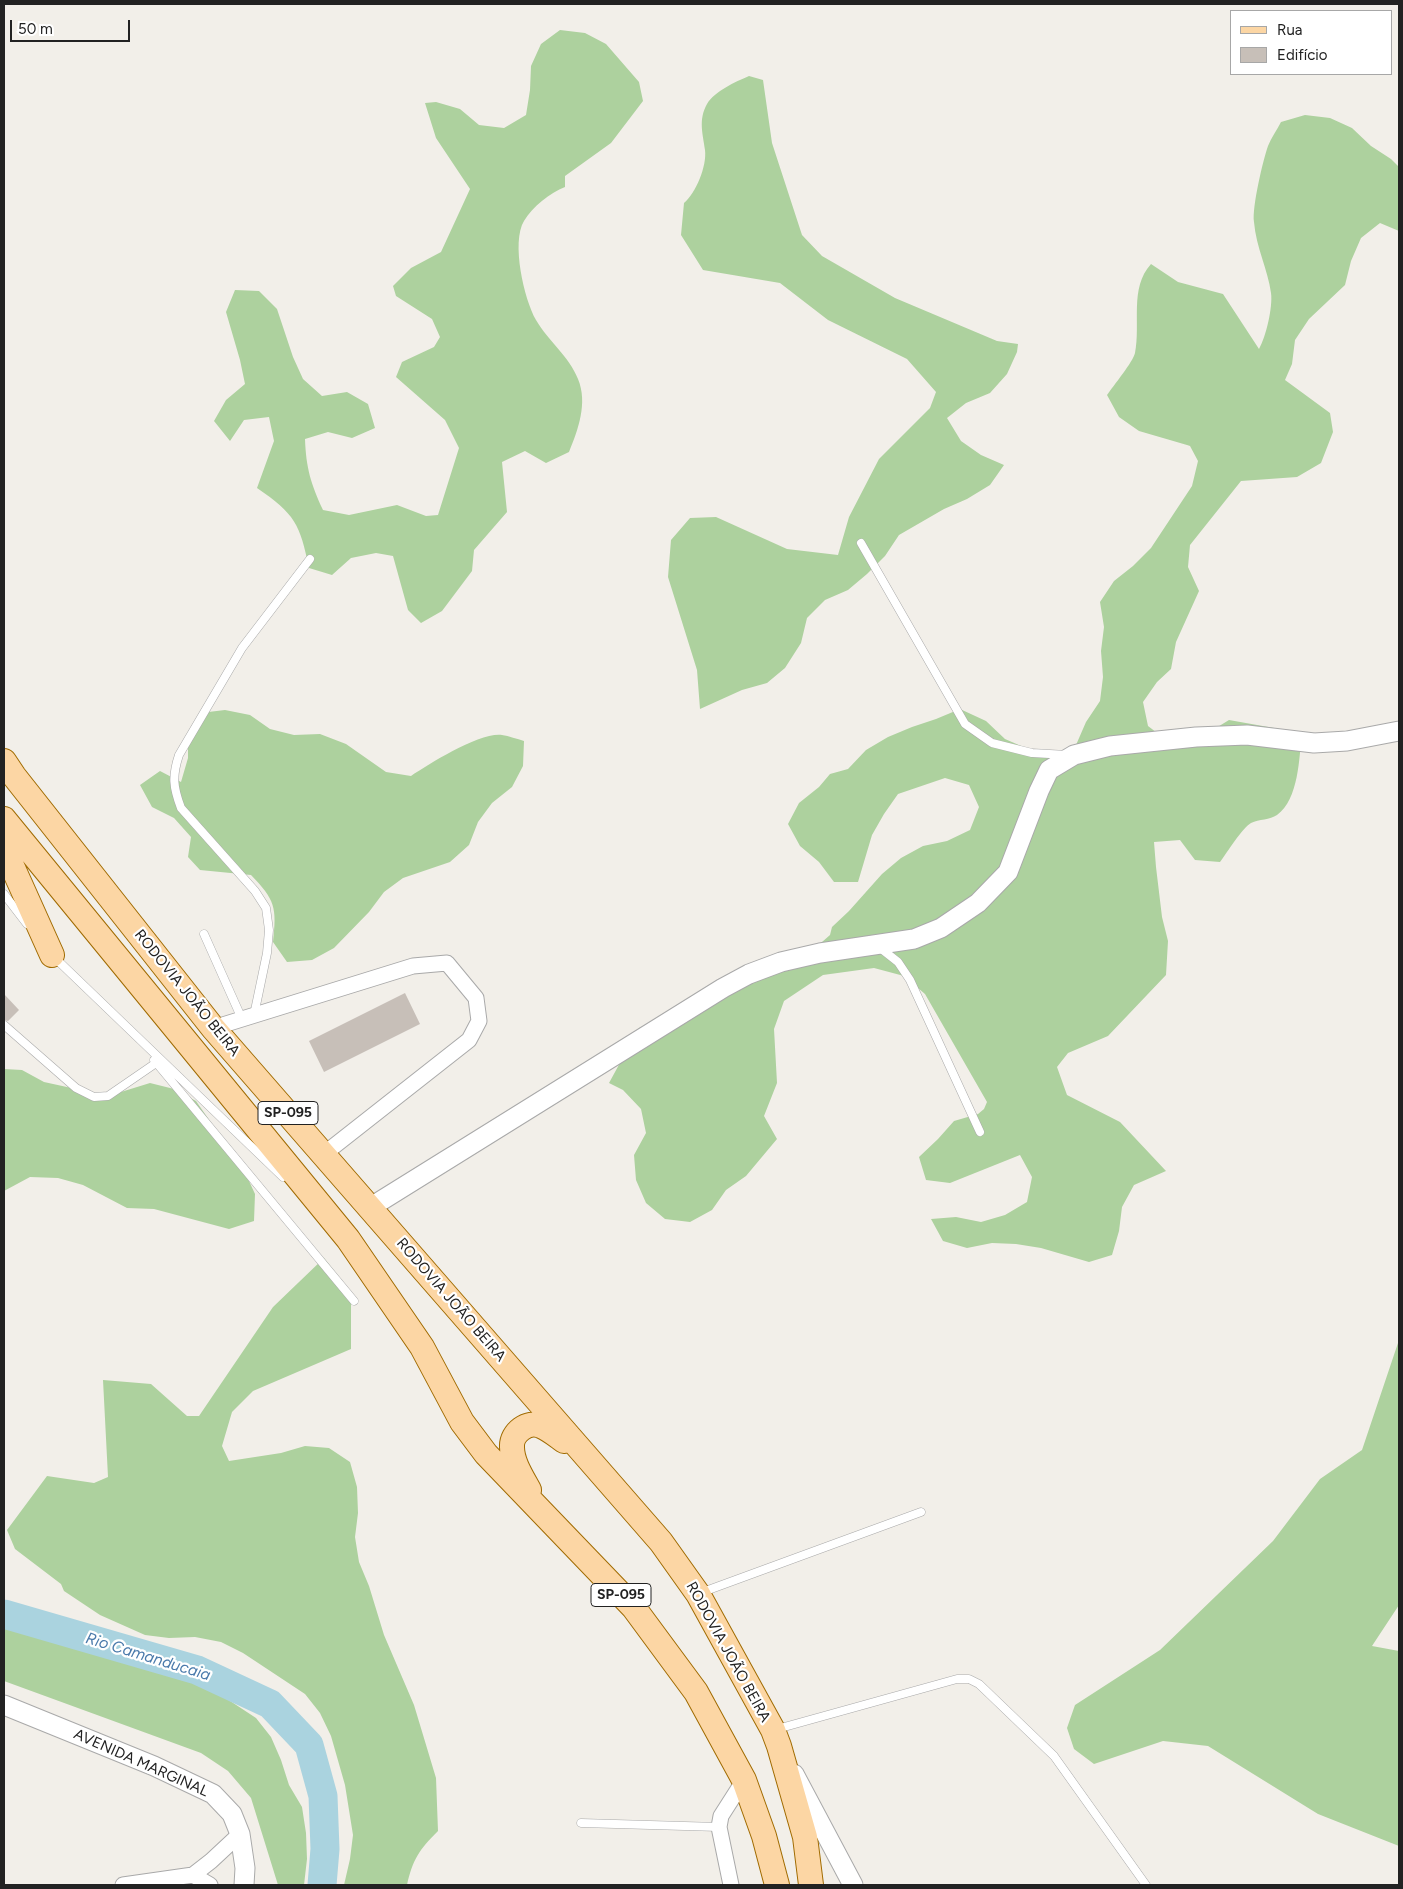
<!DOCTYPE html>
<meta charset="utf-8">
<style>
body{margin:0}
#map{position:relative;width:1403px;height:1889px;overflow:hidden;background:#f2efe9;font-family:Figtree,sans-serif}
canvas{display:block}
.frame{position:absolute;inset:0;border:5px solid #222;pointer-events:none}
.legend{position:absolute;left:1230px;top:10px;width:162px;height:65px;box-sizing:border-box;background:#fff;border:1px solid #a7a7a7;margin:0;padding:6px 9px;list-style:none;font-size:15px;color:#222}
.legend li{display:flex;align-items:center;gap:10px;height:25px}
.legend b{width:25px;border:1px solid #a7a7a7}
.scale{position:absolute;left:10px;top:20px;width:120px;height:22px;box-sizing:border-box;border:2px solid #222;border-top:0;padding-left:6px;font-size:15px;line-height:18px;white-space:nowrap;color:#222;-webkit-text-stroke:4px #fff;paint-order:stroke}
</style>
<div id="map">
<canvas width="1403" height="1889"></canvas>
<div class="frame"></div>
<ul class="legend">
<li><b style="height:6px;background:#fcd6a4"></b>Rua</li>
<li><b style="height:14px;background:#c7bfb8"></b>Edifício</li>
</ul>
<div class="scale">50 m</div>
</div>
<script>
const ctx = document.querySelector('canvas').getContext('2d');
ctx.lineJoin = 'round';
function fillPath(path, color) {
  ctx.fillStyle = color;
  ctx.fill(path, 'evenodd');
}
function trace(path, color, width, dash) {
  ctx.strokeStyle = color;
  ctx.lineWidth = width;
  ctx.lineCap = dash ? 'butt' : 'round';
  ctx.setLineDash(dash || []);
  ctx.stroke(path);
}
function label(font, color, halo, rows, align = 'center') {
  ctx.font = font + ' Figtree,sans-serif';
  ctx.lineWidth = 4.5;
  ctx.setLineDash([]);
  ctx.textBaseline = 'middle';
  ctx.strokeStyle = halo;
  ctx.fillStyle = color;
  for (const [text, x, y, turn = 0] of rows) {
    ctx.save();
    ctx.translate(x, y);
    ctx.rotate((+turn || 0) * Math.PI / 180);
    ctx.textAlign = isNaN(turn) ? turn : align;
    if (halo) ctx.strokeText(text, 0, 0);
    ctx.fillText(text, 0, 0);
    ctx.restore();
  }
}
fillPath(new Path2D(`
 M560,30l25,3 21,11 33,38 4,19 -32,42 -46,33v11c-15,6 -32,19 -41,34 -13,21 0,78 12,99 12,21 33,36 42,59 10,24 0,51 -9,73l-23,11 -21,-12 -23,11 5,50 -33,38 -2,21 -30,40 -21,12 -13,-13 -15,-54 -17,-3 -25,5 -19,17 -23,-7c-9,-44 -14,-54 -52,-80l17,-47 -5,-24 -25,3 -14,21 -16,-20 12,-21 19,-16 -5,-24 -14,-48 9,-22 24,1 18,18 16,48 10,22 19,17 25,-4 21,12 7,24 -23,10 -24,-6 -23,7c1,29 6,45 18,71l26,5 48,-10 29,11 12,-1 21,-67 -14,-28 -49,-43 6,-15 32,-15 6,-10 -8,-18 -36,-23 -3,-10 18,-18 30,-16 29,-63 -34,-51 -11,-35 11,-1 24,7 19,16 25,3 22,-13 4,-25 1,-24 10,-22z
 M749,76l14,4 9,63 30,92 20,21 73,42 102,43 21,3 -1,8 -10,22 -17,19 -24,10 -19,15 14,23 20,14 23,10 -14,20 -23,14 -23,10 -45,26 -14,21 -18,18 -19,16 -23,10 -18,18 -6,25 -16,25 -18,15 -25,7 -42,19 -3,-39 -29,-93 3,-37 19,-22 26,-1 71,32 51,6 11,-38 30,-58 51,-51 6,-16 -29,-33 -79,-39 -48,-37 -77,-13 -22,-35 3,-32c12,-10 23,-37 21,-53 -2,-16 -7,-30 2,-46 8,-13 28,-22 42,-28z
 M1305,115l25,3 22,10 19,18 20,13 8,8v64l-19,-8 -19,15 -10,23 -6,24 -36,34 -14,21 -3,24 -7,16 45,33 3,19 -12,31 -24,14 -56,4 -51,64 -2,22 11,24 -23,51 -5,27 -14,13 -14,20 5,24 21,16 47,-14 13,-8 73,13c-3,25 -3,66 -25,82 -7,5 -18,4 -26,8 -9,5 -24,30 -31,39l-25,-2 -15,-20 -26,2 2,25 6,50 6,24 -2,34 -58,61 -40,17 -11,14 10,28 53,27 46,49 -32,14 -12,22 -3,24 -7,24 -23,7 -48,-14 -25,-4 -24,-1 -25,5 -24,-7 -12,-22 25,-2 25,5 24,-7 22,-13 5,-25 -12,-22 -70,28 -24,-3 -7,-23 19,-18 16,-18 24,-7 6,-5 3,-7 -62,-108 -21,-18 -30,-8 -51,7 -39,26 -10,28 3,54 -13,33 13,23 -31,37 -20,14 -14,20 -22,12 -25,-3 -19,-16 -10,-23 -2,-25 12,-22 -5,-24 -18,-19 -14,-7 30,-55 175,-79 16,-14 2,-8 17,-16 33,-37 19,-16 22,-12 24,-5 23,-11 9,-23 -10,-22 -24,-7 -47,16 -14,20 -12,21 -14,47h-24l-15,-20 -19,-16 -12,-22 11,-21 20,-16 11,-13 18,-5 18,-19 22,-13 24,-10 24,-8 24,-10 26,12 19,18 23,10 25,6 23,-10 10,-23 14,-21 3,-24 -2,-26 3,-24 -4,-25 14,-21 19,-15 18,-18 41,-62 6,-25 -8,-15 -3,-1 -48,-14 -20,-14 -12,-22c6,-9 26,-33 28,-42 6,-29 -6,-65 16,-89l27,18 45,12 36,55c7,-12 14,-42 12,-56 -3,-23 -15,-46 -17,-71 -2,-15 9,-62 14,-76 3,-8 9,-16 13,-24z
 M225,710l25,5 20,14 24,6 26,-1 26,10 40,28 25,4c18,-12 69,-44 91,-41 7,1 15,4 22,6l-1,25 -11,21 -20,16 -14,19 -9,23 -19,17 -47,16 -19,14 -15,20 -35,36 -22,12 -25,2 -14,-20c4,-35 2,-42 -22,-67l-51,-5 -12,-13 3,-20 -17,-19 -22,-11 -12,-22 20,-14 21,11 7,-24v-24l12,-21z
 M4,1069l18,1 22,12 64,14 42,-13 24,6 22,12 48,69 11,24 -1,27 -25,8 -75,-20 -27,-1 -44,-23 -25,-7 -28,-1 -26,14z
 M324,1258l27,34v57l-98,42 -21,21 -10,34 7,15 52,-8 24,-7 24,2 21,14 7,25 1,26 -3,24 4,25 10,24 15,49 30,70 22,73 2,53c-19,19 -25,28 -31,54h-63l6,-26 3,-24 -8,-50 -14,-49 -11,-23 -15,-19 -62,-41 -22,-11 -26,-5 -26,1 -24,-3 -45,-20 -36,-24 -3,-7 -46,-35 -8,-19 40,-54 47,7 14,-6 -5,-97 48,4 36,32h12l74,-109z
 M1399,1340v265l-27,41 27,5v195l-81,-32 -110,-68 -45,-5 -69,23 -20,-15 -7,-21 8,-23 85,-55 113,-109 47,-62 42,-29z
 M4,1605l26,5 4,8 19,17 24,3 23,10 24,3 25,6 22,10 21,14 23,10 41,27 15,19 10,23 8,25 13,22 4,26 1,26 -3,26h-26l-27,-87 -23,-27 -27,-18 -197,-72z`), '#add19e');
trace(new Path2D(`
 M4,1614l193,56 73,34 39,41 14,51 2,53 -3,36`), '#aad3df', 29);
fillPath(new Path2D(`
 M405,993l15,31 -96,48 -15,-31z
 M4,994l15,16 -11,11 -4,-1z`), '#c7bfb8');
const service = new Path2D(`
 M861,543l104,181 27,19 40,10 35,2
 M4,894l23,30
 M204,934l38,85
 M879,947l19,15 12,18 70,152
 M53,956l230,221
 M254,1015l13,-62 2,-23 -3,-22 -11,-17 -74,-83c-8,-21 -9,-32 -2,-53l63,-107 68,-89
 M4,1025l72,63 18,9 14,-1 48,-33
 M154,1060l200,241
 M700,1593l221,-81
 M777,1729l180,-50h12l10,5 75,72 92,129
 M581,1823l138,4`);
const minor = new Path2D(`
 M213,1028l200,-62 34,-3 29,35 3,23 -10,19 -145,114
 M193,1875l17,10
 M123,1885l70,-10 18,-14 29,-27
 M731,1885l-12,-58 2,-11 23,-36`);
const tertiary = new Path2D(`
 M371,1207l352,-219 26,-14 32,-12 39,-9 94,-14 27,-11 37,-25 30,-31 31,-81 10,-21 25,-15 36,-9 86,-9 51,-2 67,8 33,-2 52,-10
 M4,1705l150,61 59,28 19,20 8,20 5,34 -1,17
 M794,1774l59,111`);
const primary = new Path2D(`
 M4,761l10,15 199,252 448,514 37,52 75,136 6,16 26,91 6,48
 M4,819l344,420 74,108 40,75 24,32 148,154 62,84 48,88 20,56 13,49
 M4,848l48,107
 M529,1490c-7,-13 -17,-28 -17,-43 -1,-14 16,-27 29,-21 8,3 16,10 23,15`);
trace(service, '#a9a9a9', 9);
trace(minor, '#a9a9a9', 17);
trace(tertiary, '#a9a9a9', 21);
trace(primary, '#a06b00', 26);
trace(service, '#fff', 8);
trace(minor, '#fff', 15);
trace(tertiary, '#fff', 19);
trace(primary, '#fcd6a4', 24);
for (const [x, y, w] of [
 [288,1113,60],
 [621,1595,60]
]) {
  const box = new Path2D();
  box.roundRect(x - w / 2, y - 11.5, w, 23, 4);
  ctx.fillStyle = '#fff';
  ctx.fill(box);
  trace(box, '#222', 1);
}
label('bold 14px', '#222', null, [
 ["SP-095",288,1113],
 ["SP-095",621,1595]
]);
label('15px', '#222', '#fff', [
 ["RODOVIA JOÃO BEIRA",187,993,51],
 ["RODOVIA JOÃO BEIRA",451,1300,49],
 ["RODOVIA JOÃO BEIRA",728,1652,61],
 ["AVENIDA MARGINAL",141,1763,24]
]);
label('italic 16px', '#4a7aab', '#fff', [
 ["Rio Camanducaia",148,1657,17]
]);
</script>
